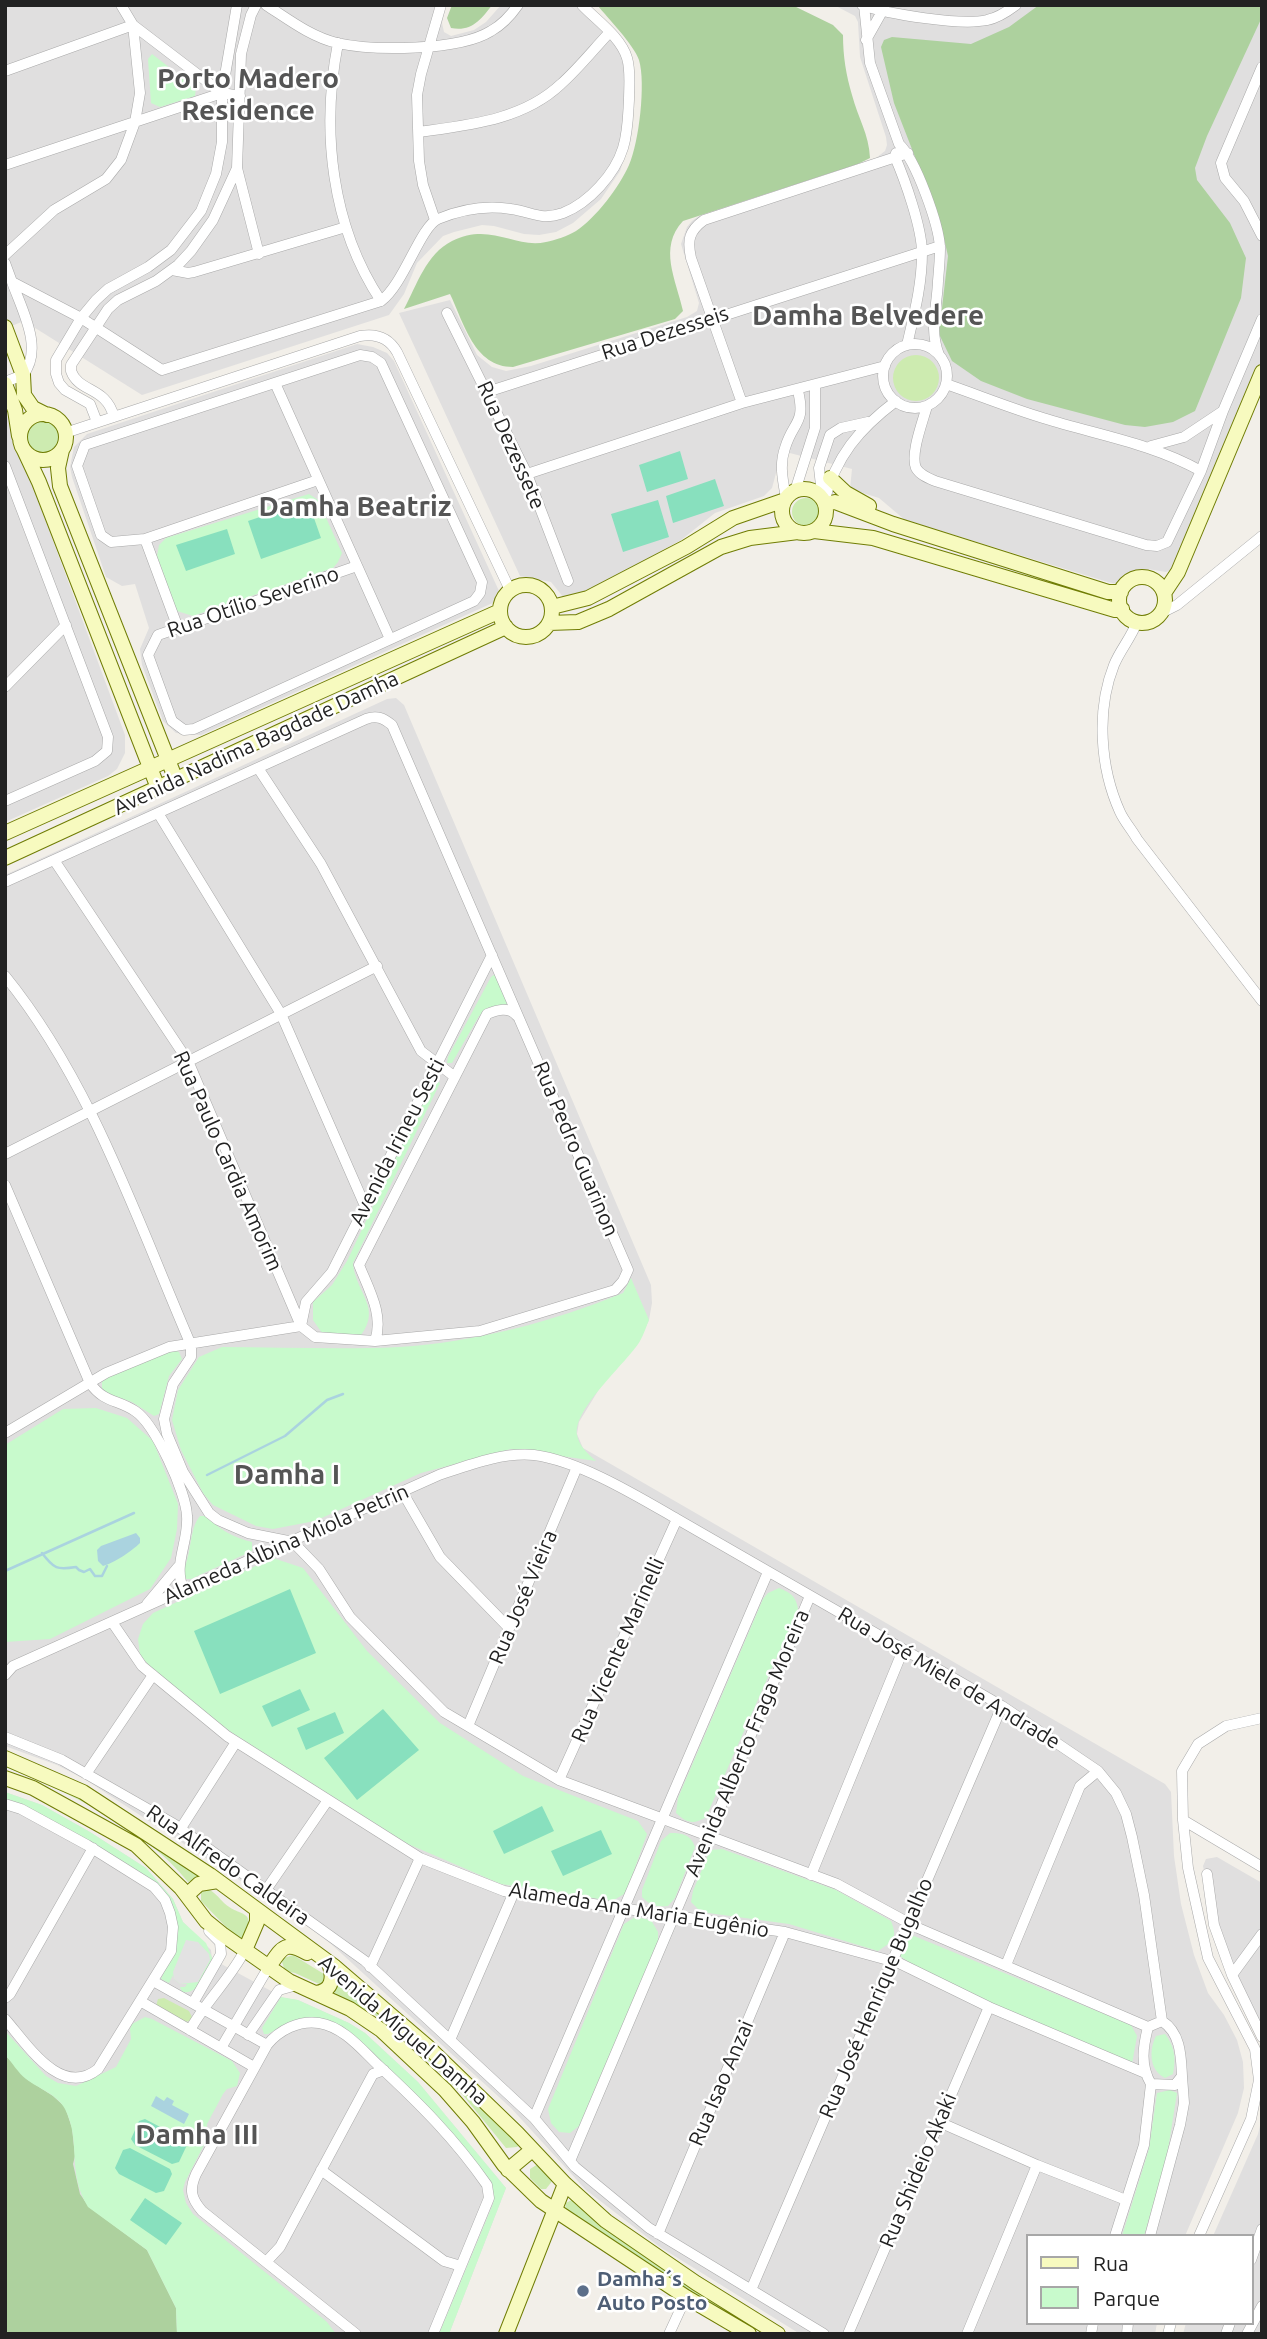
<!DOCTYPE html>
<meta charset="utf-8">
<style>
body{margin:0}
#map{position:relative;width:1267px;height:2339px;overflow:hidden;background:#f2efe9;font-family:Ubuntu,sans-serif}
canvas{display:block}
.frame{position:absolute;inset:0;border:7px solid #222;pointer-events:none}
.legend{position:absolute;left:1026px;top:2234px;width:228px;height:91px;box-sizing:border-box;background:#fff;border:2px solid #a7a7a7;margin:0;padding:9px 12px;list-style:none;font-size:21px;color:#222}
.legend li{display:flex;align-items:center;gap:14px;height:35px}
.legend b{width:35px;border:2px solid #a7a7a7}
</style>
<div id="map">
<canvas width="1267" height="2339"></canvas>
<div class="frame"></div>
<ul class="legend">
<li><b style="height:9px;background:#f7fabf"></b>Rua</li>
<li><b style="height:19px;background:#c8facc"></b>Parque</li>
</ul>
</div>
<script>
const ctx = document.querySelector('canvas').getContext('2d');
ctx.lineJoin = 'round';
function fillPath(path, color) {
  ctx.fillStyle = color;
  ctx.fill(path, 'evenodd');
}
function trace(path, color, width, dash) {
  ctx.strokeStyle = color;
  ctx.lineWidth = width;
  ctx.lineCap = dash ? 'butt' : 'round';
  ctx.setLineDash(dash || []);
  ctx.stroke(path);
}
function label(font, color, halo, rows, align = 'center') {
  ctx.font = font + ' Ubuntu,sans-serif';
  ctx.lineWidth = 5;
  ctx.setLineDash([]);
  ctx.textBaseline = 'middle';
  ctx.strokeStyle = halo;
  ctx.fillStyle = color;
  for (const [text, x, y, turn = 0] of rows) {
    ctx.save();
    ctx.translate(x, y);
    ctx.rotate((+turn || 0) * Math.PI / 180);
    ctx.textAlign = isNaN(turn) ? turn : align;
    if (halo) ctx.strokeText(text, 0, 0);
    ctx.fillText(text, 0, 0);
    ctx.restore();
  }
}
fillPath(new Path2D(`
 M5,5h441l-4,18 2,9 7,4 23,-6 12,-8 15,-17h89l25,28 17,23 2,40 -4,45 -10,30 -19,28 -28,24 -17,9 -17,3 -15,-1 -30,-8 -12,-1 -28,7 -11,4 -26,27 -13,31 -15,21 -247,80 -118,-74 -15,6 -4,-11z
 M834,5h428v357l-89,207 -7,3 -18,-3 -14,4 -17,11 -9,-2 -203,-62 -26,-22 -29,-9 2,-20 -70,-18 -10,37 -8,8 -49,17 -34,27 -89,50 -28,8 -13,-16 -31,-6 -121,-263 51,-13 27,55 15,12 14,4 25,-5 156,-49 10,-6 2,-8 -18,-59 6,-17 5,-6 7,-5 177,-58 9,-7 2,-6 -1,-8 -26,-80 -2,-35 -3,-6z
 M357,344l16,3 14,6 7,8 105,230 -2,10 -296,134 -25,-2 -13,-12 -21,-56 -2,-16 9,-21 -14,-44 -13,2 -16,-9 -34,-100 -2,-10 4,-20 13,-13z
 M5,411l120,324v18l-8,16 -9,7 -103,46z
 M396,698l8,7 247,580 1,18 -3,17 -10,22 -38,44 -22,36 -2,12 6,14 582,336 6,8 3,64 7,48 13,51 14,38 16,22 13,25 6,22 1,26 -6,25 -53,123h-158v87h130l-2,11h-355l-140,-87 -74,-57 -75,-82 -180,-164 -38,-29 -207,-135 -29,-15 -52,-19v-871l382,-176z
 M5,1792l37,13 48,27 56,36 27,31 10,23 28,28 1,9 72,39 14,2 51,23 16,10 53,49 88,106 -57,146h-444z
 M1217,1857l45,26v150l-38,-80 -21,-87 3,-7z
 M1262,2118v216h-79l3,-11h65v-87h-38l45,-102z`), '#e0dfdf');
fillPath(new Path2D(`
 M893 378a23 23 0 1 1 46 0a23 23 0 1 1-46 0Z
 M27 437a16 16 0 1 1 32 0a16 16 0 1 1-32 0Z
 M792 512a14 14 0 1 1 28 0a14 14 0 1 1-28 0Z
 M5,1762l46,17 153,98 -16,5c-42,-53 -121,-91 -183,-115z
 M207,1889c8,3 11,8 17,14 16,15 34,5 19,36l-12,-7 -30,-31v-9z
 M293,1955l31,19 2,3 -3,6 -4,1 -24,-11 -10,-2 -3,-9 2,-4z
 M341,1983h5l21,14 153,147 -3,3 -11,1 -44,-54 -54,-53 -34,-27 -38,-19 -2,-5z
 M164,1998l25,13 3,6 -2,4 -6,1 -28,-16 2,-7z
 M538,2164l15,16 -7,9h-5l-11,-11v-9z
 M575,2198l199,136h-11l-128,-77 -70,-47 1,-7z`), '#cdebb0');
fillPath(new Path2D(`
 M452,5h40c-11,15 -21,27 -41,23l-4,-10z
 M597,5h195l41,20 10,10c0,21 3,40 9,60 6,23 17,39 18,63l-12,6 -175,57c-25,27 -7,58 0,90l-8,8 -162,48c-39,0 -49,-44 -63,-73l-46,15c13,-24 22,-55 48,-68 39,-19 63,8 94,1 9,-2 22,-6 30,-11 19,-12 44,-45 53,-66 10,-22 17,-82 10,-105 -5,-15 -31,-42 -42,-55z
 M1039,5h223v12l-55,119 -12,32 2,12 33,43 16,35 -5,40 -46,113 -22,11 -28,5 -20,-2 -98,-26 -46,-18 -29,-20 -13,-27 9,-78 -8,-35 -46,-118 -13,-56 3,-7 8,-3 79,7 38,-17z
 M5,2055l23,25 25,16 12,11 7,21 3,28 -2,8 7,30 9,13 58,43 29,58 1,26h-172z`), '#add19e');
fillPath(new Path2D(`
 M152,54l44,34 -1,8 -35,11 -9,-4 -3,-44z
 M309,494l9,6 24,53 -4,9 -5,6 -140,48 -16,-5 -20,-55 2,-11 7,-7z
 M495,974l13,30 -21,4 -8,8 -27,47h-5l1,-6 43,-80z
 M433,1079l7,4 -87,180c2,29 29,44 8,72l-39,-2 -9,-13v-18l19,-17 15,-24z
 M631,1278l18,42c-3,7 -5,14 -9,21 -13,22 -67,67 -63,94 2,11 11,19 19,26l-85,-12 -90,24 -106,48 -42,8 -17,-3 -43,-21 -10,-12 -22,-43 -9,-30 6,-30 21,-33 23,-10c59,0 119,3 177,0 77,-5 153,-25 224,-54z
 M174,1350l5,2 3,7 -13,17 -10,38 -5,2 -22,-14 -26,-9 -4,-5v-6l5,-5z
 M96,1408l31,10 26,23 25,63 -1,25 -6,29 -21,31 -100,50 -45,3v-197l58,-36z
 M200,1516h6c13,13 28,22 46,26v9l-61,28h-6l-3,-6c10,-17 7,-45 18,-57z
 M273,1558l30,10 64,83 73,72 83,53 115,45 9,13 -21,59 -14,8 -111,-17 -93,-40 -177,-112 -76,-60 -15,-17 -2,-16 5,-15 10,-11z
 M779,1588c12,5 17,8 19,21l-92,208c-13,8 -19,6 -30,-4l2,-15 85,-199 5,-6z
 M5,1792l37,13 48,27 56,36 27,31 10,23 23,21 7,17c-7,13 -14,35 -31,32l-2,-5h5l2,-3h-7l-6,-5 -1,-4 -4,8 -8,-4 16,-36v-13l-5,-23 -79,-63 -29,-17 -59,-27z
 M670,1833c13,0 21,2 25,14l-20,51 -7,8c-12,1 -17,0 -26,-9v-7l19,-49z
 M722,1849l114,41 55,31c7,18 2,20 -13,30l-89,-27 -88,-12 -10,-10 2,-11 17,-41z
 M635,1917l16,3 7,12v9l-79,185 -9,7 -11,-1 -8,-9 -3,-14 76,-185z
 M914,1936l217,89 6,11 -5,28 -141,-61 -78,-38 -13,-9 4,-15z
 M281,1997l17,3 51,23 16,10 53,49 88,106 -57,146h-10l54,-130 1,-8 -3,-12 -146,-154 -58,-6 -19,10h-4l-2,-6z
 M145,2017l7,2 80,42 8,12 -3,13 -10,3 -4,5 -16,30v15l-22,43 -2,8 3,13 7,11 134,108 9,12h-159l-1,-26 -29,-58 -59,-43c-22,-36 -6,-64 -23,-98 -8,-15 -26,-20 -39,-30 -8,-6 -14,-17 -21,-24v-24l41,45 12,7 18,3 40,-19 15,-28 -1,-10 2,-5z
 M1165,2034c10,13 11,24 8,40l-8,4c-16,-8 -16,-28 -9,-42z
 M1170,2090l7,3 -10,63 -23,80h-22l27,-87 8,-56z`), '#c8facc');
fillPath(new Path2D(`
 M680,451l8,28 -41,13 -8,-27z
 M715,479l9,27 -51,17 -7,-27z
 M658,500l11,37 -46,15 -12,-38z
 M308,501l13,37 -60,21 -13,-38z
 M227,529l8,25 -49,17 -10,-26z
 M290,1589l26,64 -96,41 -26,-63z
 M300,1689l10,21 -38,17 -10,-21z
 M383,1709l36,41 -62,50 -33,-42z
 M335,1712l9,21 -38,17 -9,-22z
 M542,1806l12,25 -50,23 -11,-23z
 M601,1830l11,24 -49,22 -12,-25z
 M145,2119l40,21 2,5 -8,17 -7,2 -37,-19 -4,-6 8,-18z
 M130,2148l40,21 2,5 -8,17 -8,2 -37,-19 -4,-6 8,-18z
 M145,2198l37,25 -16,22 -36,-25z`), '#88e0be');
fillPath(new Path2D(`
 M186,1940l12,2 11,12 1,6 -12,22 -18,2 -6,-5 -1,-7z`), '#e2e2e2');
fillPath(new Path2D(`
 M136,1533l4,5v5c-8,8 -26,20 -37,23l-5,-5 -1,-11 4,-4z
 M156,2096l8,5 3,-4 7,4 -2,4 17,9 -5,10 -33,-18z`), '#aad3df');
trace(new Path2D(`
 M207,1475l78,-39 42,-36 16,-6
 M42,1553c12,16 15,17 34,14l3,3 5,2 6,-3 5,7h7l5,-10
 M5,1571l129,-58`), '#aad3df', 2.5);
const street = new Path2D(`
 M121,5l12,20 89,68 18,3
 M266,5c22,14 45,32 71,38 37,8 122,8 154,-12 11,-6 20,-16 27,-26
 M862,5c26,9 99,21 125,15 11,-2 21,-9 29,-15
 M864,5l6,58 29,81c17,16 40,81 41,104 0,11 -1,22 -2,33 -1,27 -9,48 1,74
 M866,40l18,-32
 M338,43c-17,87 -7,183 43,258
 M1262,67l-41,96 4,15 19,23 18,35
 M5,71l128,-46 7,68 -5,29 -14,38 -15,19 -52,31 -49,45
 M419,132c50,-7 104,-12 142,-48 17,-15 32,-34 48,-51
 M896,153l-1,4c10,23 27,71 27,96 0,32 -8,62 -15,92
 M5,165l217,-72
 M237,168l22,86
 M435,220l-12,-35 -4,-24 -2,-66 4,-21 20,-69
 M5,263l7,19 69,36 81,52 219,-69c23,-17 39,-74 57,-82 24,-10 48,-14 73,-10 22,3 29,12 52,4 26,-10 52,-39 60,-65 5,-16 5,-32 6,-48 0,-14 2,-29 -2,-42 -6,-21 -31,-38 -45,-53
 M172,270l16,3 6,-1 152,-45
 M447,313l80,161 41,107
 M883 376a32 32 0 1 1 64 0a32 32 0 1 1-64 0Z
 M71,371v-6l37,-56 10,-9 38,-19 22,-16 13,-14 22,-31 24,-52 4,-114 10,-39 5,-10
 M71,371c8,22 35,15 43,46
 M5,382l18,-7c21,-26 -1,-65 -11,-93
 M275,383l115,256
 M946,384c32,11 64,24 97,34 54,17 108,25 158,53
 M487,392l453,-146
 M742,403l-51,-145c-4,-18 -2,-27 13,-38l204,-67
 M927,406c-4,15 -17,48 -11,62 4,7 12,10 19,13l211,64 11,1 10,-4 34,-71 22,-60 39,-92
 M97,422l-7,-18 -25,-14 -6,-7 -3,-9v-14l25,-42 15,-18 12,-11 40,-22 23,-17 30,-39 15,-37 6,-32v-49l15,-88
 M65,433l295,-97c17,-3 29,2 37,16l113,238
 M1151,446l33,-9 39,-26
 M5,466l103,271 -1,14 -12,10 -90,40
 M527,474l215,-71 143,-37
 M318,480l-173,59 -34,3 -10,-7 -24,-69 8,-21 275,-90 12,2 9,6 101,219 -2,11 -6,8 -280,128 -10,1 -12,-9 -24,-66 10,-20 199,-69
 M795,491l20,-63v-42
 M822,494l-3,-26 11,-33 11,-7 27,-6
 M786,498c-3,-17 -7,-33 -1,-50 8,-27 21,-24 13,-57
 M824,502c12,-46 35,-73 72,-101
 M145,539l33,89
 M1161,613l16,-8 85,-69
 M1137,622c-6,16 -17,28 -23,43 -18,45 -14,103 6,147 4,9 12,18 17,27l125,162
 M5,687l61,-62
 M258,768l63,96 100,187 34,26
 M158,813l123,201 84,192
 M5,882c120,-54 241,-109 361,-163 11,-4 17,-1 26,6l236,545 -5,11 -8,9 -135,41 -105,10 -60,-4 -14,-11 -113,-265 -134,-201
 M5,976c86,106 132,244 186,369v12l-18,27 -9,35 3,15 16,38 26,41 9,7 30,13 45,9 26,27 31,48 94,95 115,68 278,104 81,44 230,99
 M5,1154l372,-188
 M5,1185l85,198c14,20 27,16 45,28 20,13 51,81 52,105 2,26 -15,50 -3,74
 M301,1326l5,-24 26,-30 160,-317
 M375,1341c9,-26 -6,-51 -16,-76l128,-251c10,-4 22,-8 30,2
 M5,1433l101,-60 63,-26 132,-21
 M403,1493l37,64 69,71
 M147,1604l31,-37
 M112,1622l30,44 85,70 193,122 84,33 281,41 114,31 90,44 156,66
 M5,1675l8,-9 426,-191c30,-10 63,-23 95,-20 46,6 103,41 143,64l325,187 96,65 18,22 10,21 6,23 12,58 18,126
 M468,1726l109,-259
 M5,1737l57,23 112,64 191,137 169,157 41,49 74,61 175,106
 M86,1774l67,-99
 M559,1780l118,-261
 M5,1804l16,5 66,36 67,42 11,13 5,13 3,14 -2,24 -73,118c-37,30 -71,-25 -93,-50
 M1183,1820l79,47
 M181,1828l55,-86
 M1207,1874l7,51 18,50 30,62
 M811,1875l92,-225
 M266,1890l62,-90
 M1006,1965l74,-179 18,-15
 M370,1967l50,-109
 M1232,1975l30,-41
 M153,1981l114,64
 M5,1998l5,-4 83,-146
 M140,2001l114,66
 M193,2003l28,-49 -1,-12 -11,-11
 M1162,2021c19,12 19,36 20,55l-7,9 -24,-1c-11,-19 -8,-37 -3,-57z
 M190,2030c16,-29 40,-51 55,-80
 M248,2035l31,-45 18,-5
 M450,2040l64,-148
 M221,2048l47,-80
 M534,2118l234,-546
 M939,2122l98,43 89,35
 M570,2161l240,-565
 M321,2170l123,91 17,5
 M658,2234l127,-302
 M1115,2236l29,-91 7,-61
 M1150,2236l30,-111 4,-22 -2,-27
 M1199,2236l52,-117 8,-39 -4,-31 -47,-91 -20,-90 -5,-48 -1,-49 16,-27 28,-18 36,-8
 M1251,2260l11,-31
 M266,2262l14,-15 93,-173 11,-4
 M751,2290l251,-584
 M356,2334l-154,-123c-11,-13 -13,-21 -6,-37l71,-129c12,-15 32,-25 52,-22 25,4 43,27 60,43 40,37 76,73 108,119l2,13 -56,136
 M669,2334l17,-37
 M848,2334l141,-327
 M967,2334l70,-169
 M1091,2334l2,-11
 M1127,2334l1,-11
 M1168,2334l3,-11
 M1226,2334l4,-11
 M1247,2334l15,-28`);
const secondary = new Path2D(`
 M5,327l18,48 1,20 9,13 14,7
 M5,384l10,26 4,26
 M20 437a23 23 0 1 1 46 0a23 23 0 1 1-46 0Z
 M24,450l15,32 119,306
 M62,450l-4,18 2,18 116,294
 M830,478l16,15 23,13
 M782 511a22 22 0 1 1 44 0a22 22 0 1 1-44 0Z
 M825,504l10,-2 58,22 215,68h13
 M814,531l59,7 242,72 7,-1
 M1119 600a23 23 0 1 1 46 0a23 23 0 1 1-46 0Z
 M500 611a26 26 0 1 1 52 0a26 26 0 1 1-52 0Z
 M1164,593l14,-21 84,-200
 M552,607l36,-9 98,-51 47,-29 52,-18
 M549,623l29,-1 31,-13 112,-62 29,-9 48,-6
 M5,833l495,-222
 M5,858l501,-231
 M5,1758l78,34 127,83 125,92 92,79 90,87 48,51 41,37 90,62 82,51
 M5,1778l28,10 103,57 45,43 25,33 16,13 67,47 61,28 31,21 64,60 28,32 31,43 37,36 145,96 63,37
 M187,1895l12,-11 19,-3
 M245,1950l12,-28v-12
 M268,1968c14,-20 16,-28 39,-15
 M316,1993c17,-2 18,-16 13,-30
 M508,2170l24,-20
 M506,2334l59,-150`);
trace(street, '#a9a9a9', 11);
trace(secondary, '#707d05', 16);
trace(street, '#fff', 10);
trace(secondary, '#f7fabf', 14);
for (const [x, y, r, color] of [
 [583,2291,7,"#5c6f8a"]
]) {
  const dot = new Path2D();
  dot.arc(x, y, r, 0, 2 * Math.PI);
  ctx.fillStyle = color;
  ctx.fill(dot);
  trace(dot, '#fff', 2.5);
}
label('21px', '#222', '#fff', [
 ["Rua Dezesseis",665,333,-18],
 ["Rua Dezessete",511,445,66],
 ["Rua Otílio Severino",253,602,-19],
 ["Avenida Nadima Bagdade Damha",256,743,-25],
 ["Avenida Irineu Sesti",397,1142,-63],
 ["Rua Pedro Guarinon",576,1149,67],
 ["Rua Paulo Cardia Amorim",228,1161,66],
 ["Alameda Albina Miola Petrin",286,1544,-24],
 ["Rua José Vieira",523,1597,-67],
 ["Rua Vicente Marinelli",618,1650,-66],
 ["Rua José Miele de Andrade",949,1678,31],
 ["Avenida Alberto Fraga Moreira",747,1743,-67],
 ["Rua Alfredo Caldeira",228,1865,35],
 ["Alameda Ana Maria Eugênio",639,1910,9],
 ["Rua José Henrique Bugalho",876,1998,-67],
 ["Avenida Miguel Damha",403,2030,41],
 ["Rua Isao Anzai",721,2083,-67],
 ["Rua Shideio Akaki",918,2170,-67]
]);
label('bold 21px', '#4e5e75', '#fff', [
 ["Damha´s",597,2279],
 ["Auto Posto",597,2303]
], 'left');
label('bold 28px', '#555', '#fff', [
 ["Porto Madero",248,79],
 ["Residence",248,111],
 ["Damha Belvedere",868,316],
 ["Damha Beatriz",355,507],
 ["Damha I",287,1475],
 ["Damha III",197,2135]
]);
</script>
